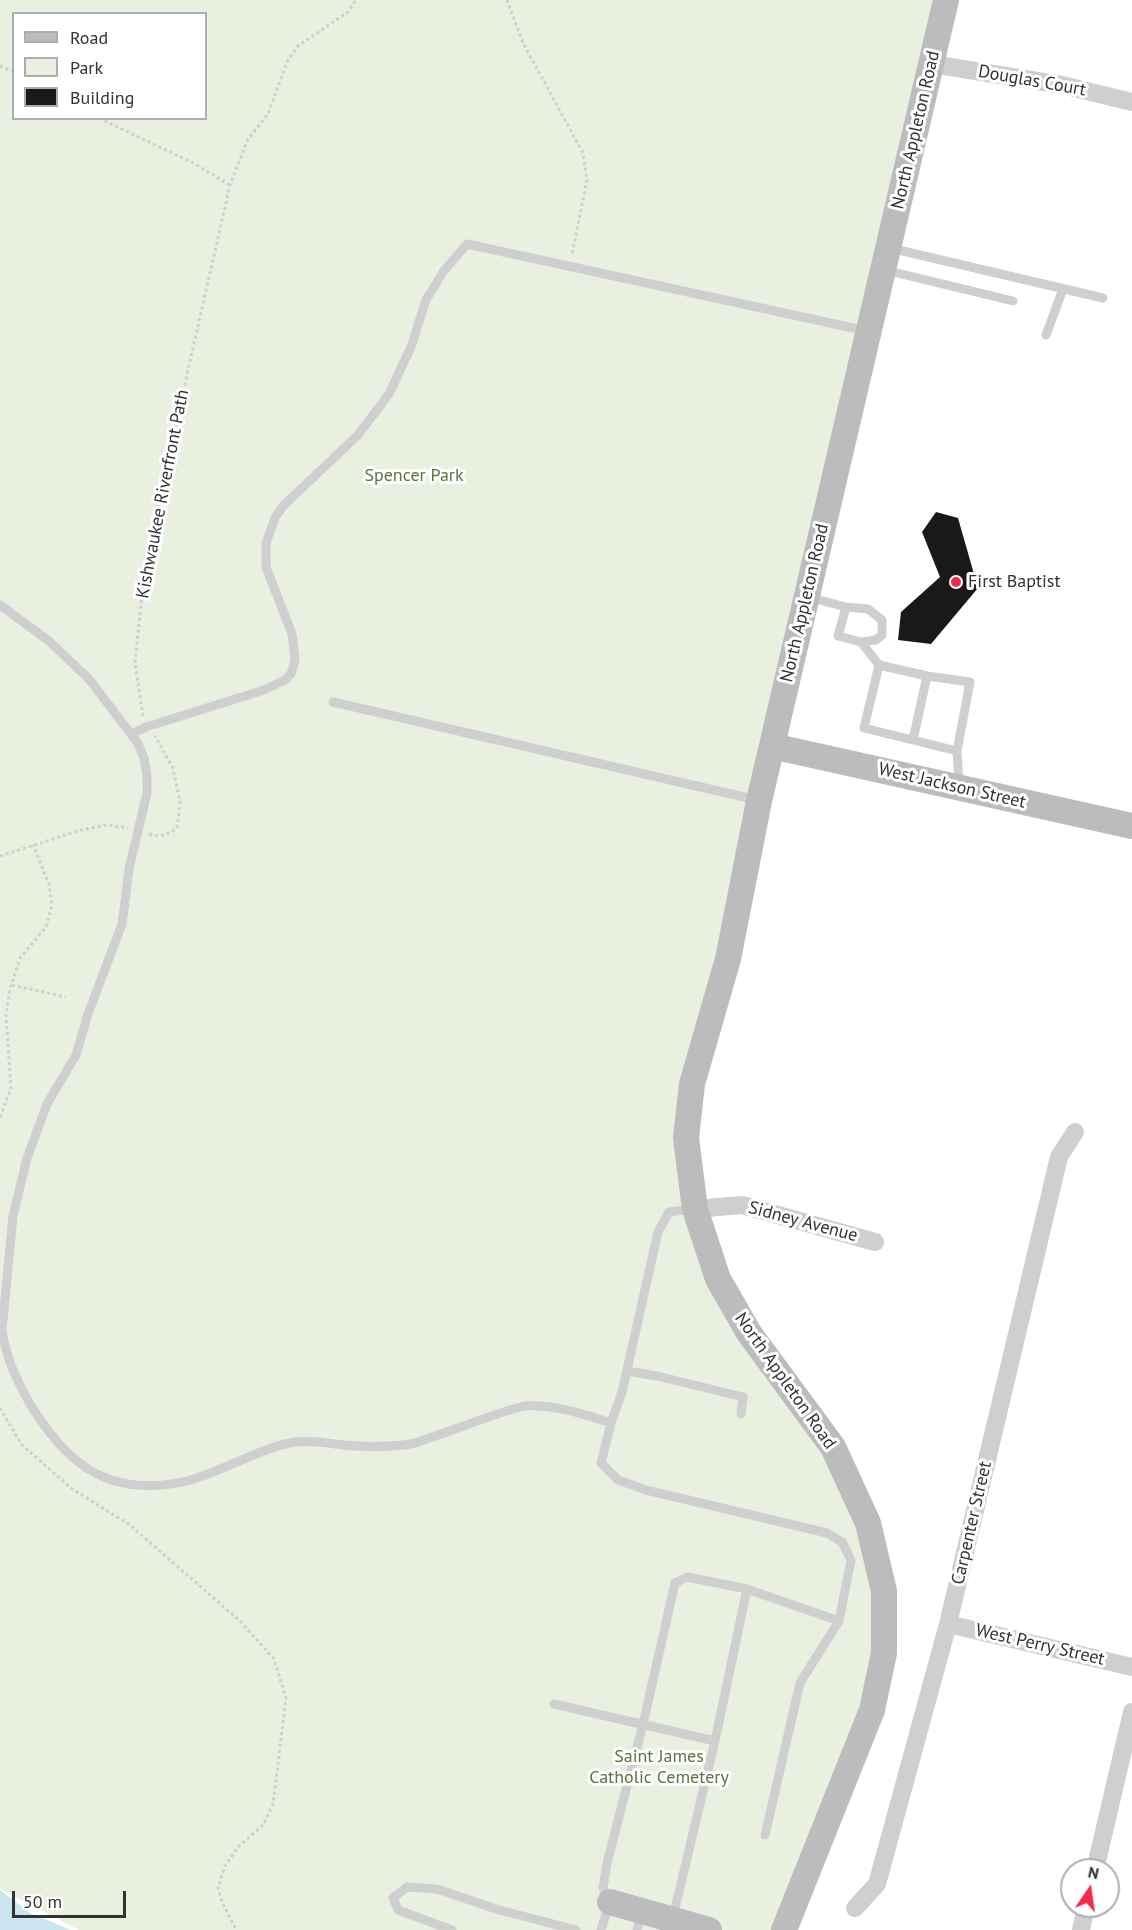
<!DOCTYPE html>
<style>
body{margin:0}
#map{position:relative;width:1132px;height:1930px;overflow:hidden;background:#fff;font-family:"PT Sans",sans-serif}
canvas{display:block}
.legend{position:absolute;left:12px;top:12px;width:195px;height:108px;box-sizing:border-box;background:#fff;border:2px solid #adadad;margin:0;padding:8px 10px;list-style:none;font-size:18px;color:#323232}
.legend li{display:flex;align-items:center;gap:12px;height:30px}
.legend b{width:30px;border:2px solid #adadad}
.north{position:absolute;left:1060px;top:1858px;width:60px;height:60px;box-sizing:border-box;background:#fff;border:2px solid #adadad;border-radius:50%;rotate:13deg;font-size:16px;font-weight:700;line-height:24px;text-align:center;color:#323232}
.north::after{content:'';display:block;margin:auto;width:21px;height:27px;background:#f5284f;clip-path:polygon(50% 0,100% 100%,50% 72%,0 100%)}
.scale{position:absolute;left:12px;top:1891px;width:114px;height:27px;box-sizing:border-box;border:3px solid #323232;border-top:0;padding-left:8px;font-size:18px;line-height:21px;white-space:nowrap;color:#323232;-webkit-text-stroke:4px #fff;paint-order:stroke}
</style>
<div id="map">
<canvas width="1132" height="1930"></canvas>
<ul class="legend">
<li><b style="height:8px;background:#bcbcbc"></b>Road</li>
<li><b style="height:16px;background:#eaf0e0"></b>Park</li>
<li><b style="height:16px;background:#191919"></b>Building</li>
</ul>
<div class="north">N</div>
<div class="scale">50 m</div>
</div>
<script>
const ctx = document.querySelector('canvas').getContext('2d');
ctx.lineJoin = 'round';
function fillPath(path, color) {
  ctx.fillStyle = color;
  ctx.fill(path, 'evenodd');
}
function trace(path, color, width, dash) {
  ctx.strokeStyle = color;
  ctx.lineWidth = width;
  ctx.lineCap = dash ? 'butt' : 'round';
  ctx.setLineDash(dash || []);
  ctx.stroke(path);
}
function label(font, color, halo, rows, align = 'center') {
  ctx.font = font + ' "PT Sans",sans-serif';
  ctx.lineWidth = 6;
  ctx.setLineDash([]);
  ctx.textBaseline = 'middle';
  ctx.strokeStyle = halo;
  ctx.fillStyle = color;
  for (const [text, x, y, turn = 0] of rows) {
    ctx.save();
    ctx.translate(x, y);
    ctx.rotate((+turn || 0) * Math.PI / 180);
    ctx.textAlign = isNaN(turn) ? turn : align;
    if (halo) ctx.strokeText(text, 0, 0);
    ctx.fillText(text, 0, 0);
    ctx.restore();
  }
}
fillPath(new Path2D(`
 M0,0h946l-254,1084 4,125 128,246 44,68 16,130 -100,277h-705l-79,-41zM14,14h192v104h-192z`), '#eaf0e0');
fillPath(new Path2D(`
 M0,1890l30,23 41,17h-71z`), '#cbe6f0');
fillPath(new Path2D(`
 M936,512l22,6 20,70 -47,56 -33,-4 3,-28 39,-35 -18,-45z`), '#191919');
trace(new Path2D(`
 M507,0l16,43 60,110 4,27 -15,74
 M0,66l14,6
 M99,118l96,46 35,21
 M143,716l-8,-53 7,-70 14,-82 74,-326 18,-46 20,-25 19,-52 11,-16 50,-34 8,-12
 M149,834c11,4 19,0 28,-6l3,-26 -7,-34 -18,-32
 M0,856l81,-26 25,-5 22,3
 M12,985l54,12
 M0,1117l11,-29 -5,-72 4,-27 10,-31 26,-31 6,-22 -3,-21 -16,-39
 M0,1408l22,37 50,44 58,36 111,97 33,37 12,39 -13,106 -10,21 -25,22 -13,19 -7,22 5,16 13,26`), '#cfcfcf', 3, [3, 3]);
trace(new Path2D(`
 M890,248l213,50
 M885,270l128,31
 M1046,335l17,-46
 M808,597l38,10 -8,29 23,6 18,23 48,11 43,6 -13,69 2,34
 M0,605l49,36 40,38 48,63 7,16 3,18v17l-18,76 -7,55 -34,90 -12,41 -29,49 -20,54 -14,58 -11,114c7,50 50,121 95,144 27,14 61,14 90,7 35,-9 70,-32 107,-39 16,-2 33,1 50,3 19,2 39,2 59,0 9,0 18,-4 26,-7 32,-10 63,-24 95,-32 30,-2 59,8 87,17
 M846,607l22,2 14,11v15l-6,5 -15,2
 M879,665l-15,63 49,12 14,-64
 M333,702l424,98
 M132,734l14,-7 118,-37 21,-10 6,-6 4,-14 -3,-26 -26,-67v-24l9,-25 8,-12 75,-71 31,-41 22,-47 15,-47 17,-28 24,-28 400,87
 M913,740l44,11
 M693,1209l-24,3 -11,20 -36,160 -11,31 -10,40 17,17 28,10 181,43 15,9 9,18 -12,61 -39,62 -35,152
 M627,1371l30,5 86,21 -2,17
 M747,1589l92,32
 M554,1704l161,37
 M452,1930l-54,-20 -5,-12 14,-11 30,2 59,20 80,21
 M601,1930l9,-28 -7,-14 4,-25 36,-139 32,-141 12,-6 60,12 -32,152 -42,176
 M637,1930l5,-18`), '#cfcfcf', 9);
trace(new Path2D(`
 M932,64l130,21 70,17
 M695,1209l47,-4 133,37
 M948,1624l184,43
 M1095,1870l37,-158
 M855,1908l22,-24 71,-260 111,-467 16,-25
 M1081,1930l5,-24`), '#cfcfcf', 18);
trace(new Path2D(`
 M772,746l360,80
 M610,1902l99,28
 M784,1930l88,-220 12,-57v-62l-16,-68 -35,-76 -84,-114 -31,-54 -23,-70 -9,-71 6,-54 36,-125 31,-158 187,-801`), '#bcbcbc', 26);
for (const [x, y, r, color] of [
 [956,582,6,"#f5284f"]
]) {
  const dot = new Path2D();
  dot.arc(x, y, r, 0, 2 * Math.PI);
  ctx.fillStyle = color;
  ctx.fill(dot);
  trace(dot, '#fff', 2);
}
label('18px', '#323232', '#fff', [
 ["Douglas Court",1032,81,10],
 ["North Appleton Road",916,130,-77],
 ["Kishwaukee Riverfront Path",163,494,-79],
 ["North Appleton Road",805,603,-77],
 ["West Jackson Street",952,786,13],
 ["Sidney Avenue",803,1222,15],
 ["North Appleton Road",785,1381,55],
 ["Carpenter Street",972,1523,-77],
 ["West Perry Street",1040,1645,13]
]);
label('18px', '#5c733a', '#fff', [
 ["Spencer Park",414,476],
 ["Saint James",659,1757],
 ["Catholic Cemetery",659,1778]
]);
label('18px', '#323232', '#fff', [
 ["First Baptist",968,582]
], 'left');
</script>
